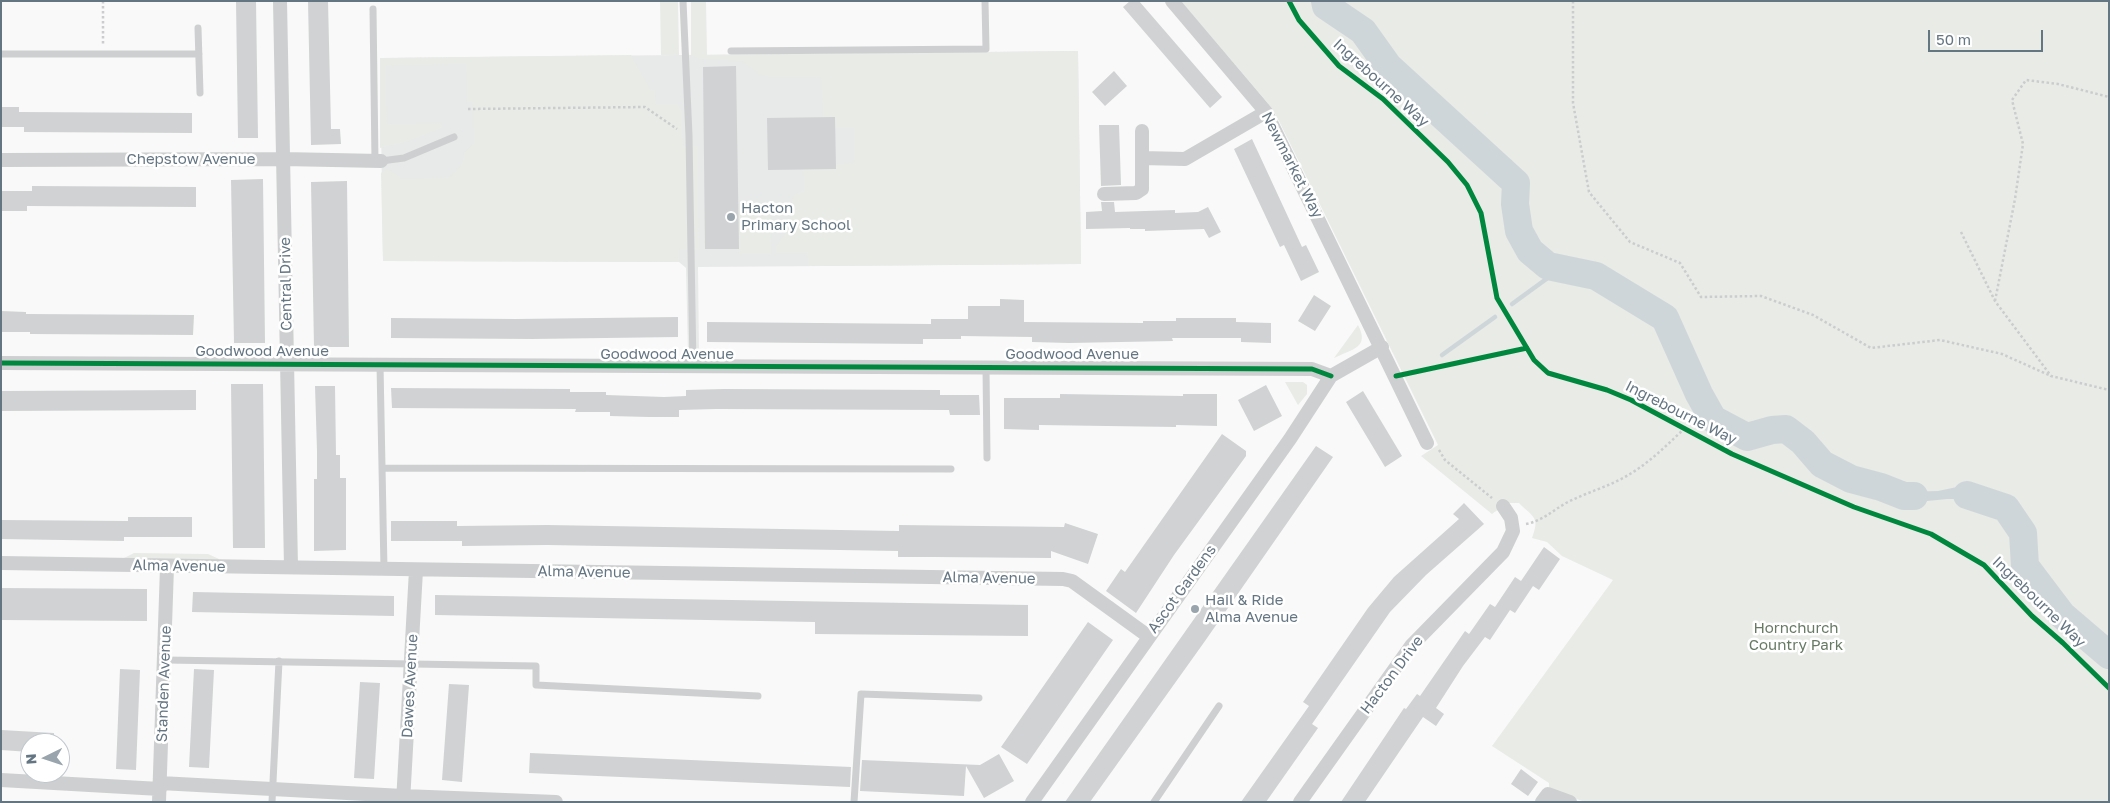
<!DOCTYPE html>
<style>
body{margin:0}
#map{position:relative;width:2110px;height:803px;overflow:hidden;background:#f9f9f9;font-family:"Golos Text",sans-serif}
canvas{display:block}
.frame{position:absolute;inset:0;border:2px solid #657683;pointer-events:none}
.north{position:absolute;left:20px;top:733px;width:50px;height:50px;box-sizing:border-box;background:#fff;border:1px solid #c1c8cd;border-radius:50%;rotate:266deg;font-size:14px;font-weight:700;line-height:20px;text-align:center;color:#657683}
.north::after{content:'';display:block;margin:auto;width:18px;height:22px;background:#99a4ac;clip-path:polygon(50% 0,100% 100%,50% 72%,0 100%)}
.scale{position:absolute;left:1928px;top:30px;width:115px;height:22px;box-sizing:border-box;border:2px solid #657683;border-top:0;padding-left:6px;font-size:15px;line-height:18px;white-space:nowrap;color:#657683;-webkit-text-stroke:4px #fff;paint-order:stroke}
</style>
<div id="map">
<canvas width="2110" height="803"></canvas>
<div class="frame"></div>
<div class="north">N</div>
<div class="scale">50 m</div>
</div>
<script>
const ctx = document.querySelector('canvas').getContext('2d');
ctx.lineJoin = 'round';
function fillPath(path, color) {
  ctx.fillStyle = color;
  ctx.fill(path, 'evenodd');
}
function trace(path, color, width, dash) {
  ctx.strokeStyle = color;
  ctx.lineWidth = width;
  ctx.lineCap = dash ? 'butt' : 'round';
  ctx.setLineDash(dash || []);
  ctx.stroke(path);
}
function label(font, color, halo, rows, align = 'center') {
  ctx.font = font + ' "Golos Text",sans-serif';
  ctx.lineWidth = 5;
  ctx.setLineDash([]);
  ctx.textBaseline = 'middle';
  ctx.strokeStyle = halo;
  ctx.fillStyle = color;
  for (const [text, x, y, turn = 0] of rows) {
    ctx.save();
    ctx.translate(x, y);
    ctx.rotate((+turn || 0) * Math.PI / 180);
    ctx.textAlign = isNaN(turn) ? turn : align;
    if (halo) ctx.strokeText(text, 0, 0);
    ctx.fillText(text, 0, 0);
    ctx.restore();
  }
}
fillPath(new Path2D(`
 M1078,51l3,213 -383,3 1,86 -11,1 -2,-86 -7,-6 -296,-1 -3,-203z`), '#e8e9e9');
fillPath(new Path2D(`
 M660,1h18l1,54h-18z
 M691,1h15l1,54 371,-4 3,213 -273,2 -1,-13h-32c1,-11 9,-16 14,-25 4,-10 -1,-21 5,-33l10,-5 -1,-21 33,-5 18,-1v-35h-19v-10h-12l-2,-41h-52l-10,-3 -17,-13 -43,-2 -8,-4z
 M1181,1h928v645l-15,-12 -32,-19 -37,-49 -2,-33 -17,-25 -44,-15 1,6 40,16 14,24 2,20 10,19 20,28 8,15 52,40v141h-524l-36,-13v-6l-57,-37 121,-166 -51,-24 -15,-14 -15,-4c8,-21 2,-20 -13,-35h-12l-15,11 -71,-58 17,-11 -159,-324 -8,-14z
 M631,55l20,35h4l1,14h22l4,8 1,34h15l1,104h-20v12l-296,-1 -2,-88 6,-4 17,10 45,-2 12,-11 3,-13 10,-10 -1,-41h-6l-1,-38 -80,2 1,58 54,-1 1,5 -36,14 -26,6v-90z
 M738,210h33v44h-32z
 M1358,325c12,23 -6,24 -24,33z
 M1285,382h18l4,3v9l-9,11z
 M134,553l74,1 11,5v2l-95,-3z`), '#e8ebe6');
fillPath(new Path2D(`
 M1881,481l24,11 33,-1 24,-5 34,10 27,37 2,33 37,49 32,19 15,12v15l-52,-40 -8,-15 -27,-40 -5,-27 -14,-24 -40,-16h-16l-40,4 -14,-4 -17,-9z`), '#ced6d9');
trace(new Path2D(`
 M1512,304l48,-35
 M1442,355l53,-38`), '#ced6d9', 4.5);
trace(new Path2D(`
 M1325,1l1,5 37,25 25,35 128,117 -1,21 4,27 11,20 18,15 48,10 69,42 34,76 14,25 34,18 25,-7 14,-1 17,13 19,22 29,15 30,8 23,9h10
 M1967,495l39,13 17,25 2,33 37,49 47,40`), '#ced6d9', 28);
fillPath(new Path2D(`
 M236,1h20l2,137h-20z
 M308,1h20l3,128h9l1,15 -30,1z
 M1130,1h9l83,96 -12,11 -87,-101z
 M736,66l3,183h-34l-2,-182z
 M1114,71l13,15 -22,20 -13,-14z
 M1,107h18v5l173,1v20l-168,-1v-5h-23z
 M835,117l1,52 -68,1 -1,-52z
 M1099,125h20l2,60 -20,1z
 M1252,139l50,108 4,-2 13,27 -18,9 -17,-36 -4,2 -46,-98z
 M263,179l2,164h-31l-3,-163z
 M347,181l2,166h-35l-3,-165z
 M32,186l164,1v20l-169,-1v5h-26v-20h31z
 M1101,202h13l1,10 60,-2v3l23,-1 10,-5 13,25 -12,6 -5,-9 -59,2v-2h-15v-1l-44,1v-17l16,-1z
 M1314,295l17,11 -16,25 -17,-10z
 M1000,299l24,1v22l119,1v-2h33v-3h60v4l35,1v20l-30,-1v-4h-69l1,3 -104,2 -37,-1v-5l-71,-1v3h-38v5l-216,-2v-20l224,2v-5h37v-13h32z
 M1,311l25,1v2l168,1 -1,20 -163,-1v-2h-29z
 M678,317v20l-146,2 -141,-1v-20l125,1z
 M231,384h32l2,164h-32z
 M1266,385l16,31 -28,15 -16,-31z
 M315,386h20l1,69h4v23h6v72l-32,1v-72h3v-28z
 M391,388l179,1v3h36v3l58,2 22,-1v-6l38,-1 216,1v5h39l1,20h-30l-1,-5 -233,-1 -37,1v7h-30l-39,-1v-4h-35l1,-3 -184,-1z
 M196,390v20l-195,1v-20z
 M1363,391l39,65 -17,11 -39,-65z
 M1060,394l123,2v-2h34v32l-41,-1v2l-137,-2v5l-35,-1v-31h56z
 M1222,434l24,17v5l-72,99 -38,58 -30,-22 15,-22 4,3z
 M1316,446l17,11 -128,184 -115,161h-25z
 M1464,503l20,21 -58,51 -36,37 -78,112 6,4 -52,74h-25l68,-96 -6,-4 65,-94 26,-31 65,-58 -6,-5z
 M128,517h64v20h-68v4l-123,-2v-19l127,1z
 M391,521h66v5l90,-1 352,6v-6l165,2 1,-4 33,11 -10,30 -37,-13v7l-118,-1h-35v-6l-351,-6 -85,1v-5h-71z
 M1544,547l16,12 -21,31 -6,-4 -18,27 -5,-3 -20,30 -5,-3 -22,29 -27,42 8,6 -8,12 -13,-9 -58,85h-24l63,-94 2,1 11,-15 3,2 45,-65 4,3 21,-30 5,3 20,-30 6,4z
 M1,588l146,1v32l-146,-1z
 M193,592l201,4v20l-202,-4z
 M435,595l593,10v31l-213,-2v-12l-380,-7z
 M1088,622l25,18 -86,124 -26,-17z
 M120,669l20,1 -4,100 -20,-1z
 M194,669l20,1 -5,98 -20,-1z
 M360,682l20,1 -6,96 -20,-1z
 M449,684l20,1 -7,97 -20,-2z
 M1,730l53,3v10h-24v9l-29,-2z
 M530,753l321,14 -1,20 -321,-14z
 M999,754l15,27 -30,17 -18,-32 -2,30 -104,-5 2,-31 118,5z
 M1521,769l17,13 -10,14 -17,-12z`), '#d0d2d3');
trace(new Path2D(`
 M103,1v44
 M1573,1v102l16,89 41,50 50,21 21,34 60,-1 52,19 58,33 69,-8 62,14 49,22
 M468,109l177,-2 32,22
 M1961,232l34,69 56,75 58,14
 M1995,301l20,-102 8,-55 -11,-44 14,-20 32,4 51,13
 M1439,450l6,10 47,38
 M1526,524c16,-3 26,-13 40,-21 21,-11 45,-17 64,-29 20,-12 37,-29 54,-45`), '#cbcccd', 2.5, [2.5, 2.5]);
trace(new Path2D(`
 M683,1l6,135 4,231
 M373,9l2,152
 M198,28l2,65
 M731,51l255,-2 -1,-48
 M1,54h198
 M381,161l23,-3 50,-21
 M380,365l4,204
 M986,367l1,91
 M383,468l568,1
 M166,660l370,6v19l222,11
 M272,802l7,-141
 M854,802l7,-108 118,4
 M1154,802l65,-96`), '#cecfd0', 7);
trace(new Path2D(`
 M280,1l11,566
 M1172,1l94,111 161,331
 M1142,158l43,1 81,-47
 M1,160l282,-1 98,2
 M1104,194l32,-1 6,-4v-58
 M1,363l1311,6 19,7
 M1,563l1062,16 9,2 76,55
 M1,780l159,9
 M160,783l243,13 153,6
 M159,802l8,-235
 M403,802l13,-232
 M1032,802l258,-363 41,-63 51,-29
 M1300,802l111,-156 92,-94 10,-21 -2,-13 -8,-12
 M1542,802l6,-8 22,8`), '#cecfd0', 14);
trace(new Path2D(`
 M1289,1l10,19 40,46 44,33 65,63 19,23 14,28 16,85 37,62 14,13 59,17 24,10 101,54 122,53 77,27 53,31 48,51 31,27 46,45
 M1,363l1311,6 19,7
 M1396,376l131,-28`), '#00873e', 5);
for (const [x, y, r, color] of [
 [731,217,5,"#99a4ac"],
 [1195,609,5,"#99a4ac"]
]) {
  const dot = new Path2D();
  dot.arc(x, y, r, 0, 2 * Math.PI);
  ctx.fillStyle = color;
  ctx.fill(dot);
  trace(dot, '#fff', 2);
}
label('15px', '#657683', '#fff', [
 ["Ingrebourne Way",1381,83,42],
 ["Chepstow Avenue",191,159],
 ["Newmarket Way",1292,165,63],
 ["Central Drive",286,284,-91],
 ["Goodwood Avenue",262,351],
 ["Goodwood Avenue",667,354],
 ["Goodwood Avenue",1072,354],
 ["Ingrebourne Way",1681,413,27],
 ["Alma Avenue",179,566,1],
 ["Alma Avenue",584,572,1],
 ["Alma Avenue",989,578,1],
 ["Ascot Gardens",1182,589,-54],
 ["Ingrebourne Way",2039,602,44],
 ["Hacton Drive",1392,675,-53],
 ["Standen Avenue",164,684,-88],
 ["Dawes Avenue",410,686,-87]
]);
label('15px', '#657683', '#fff', [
 ["Hacton",741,208],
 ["Primary School",741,225],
 ["Hail & Ride",1205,600],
 ["Alma Avenue",1205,617]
], 'left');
label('15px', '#687a64', '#fff', [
 ["Hornchurch",1796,628],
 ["Country Park",1796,645]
]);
</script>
